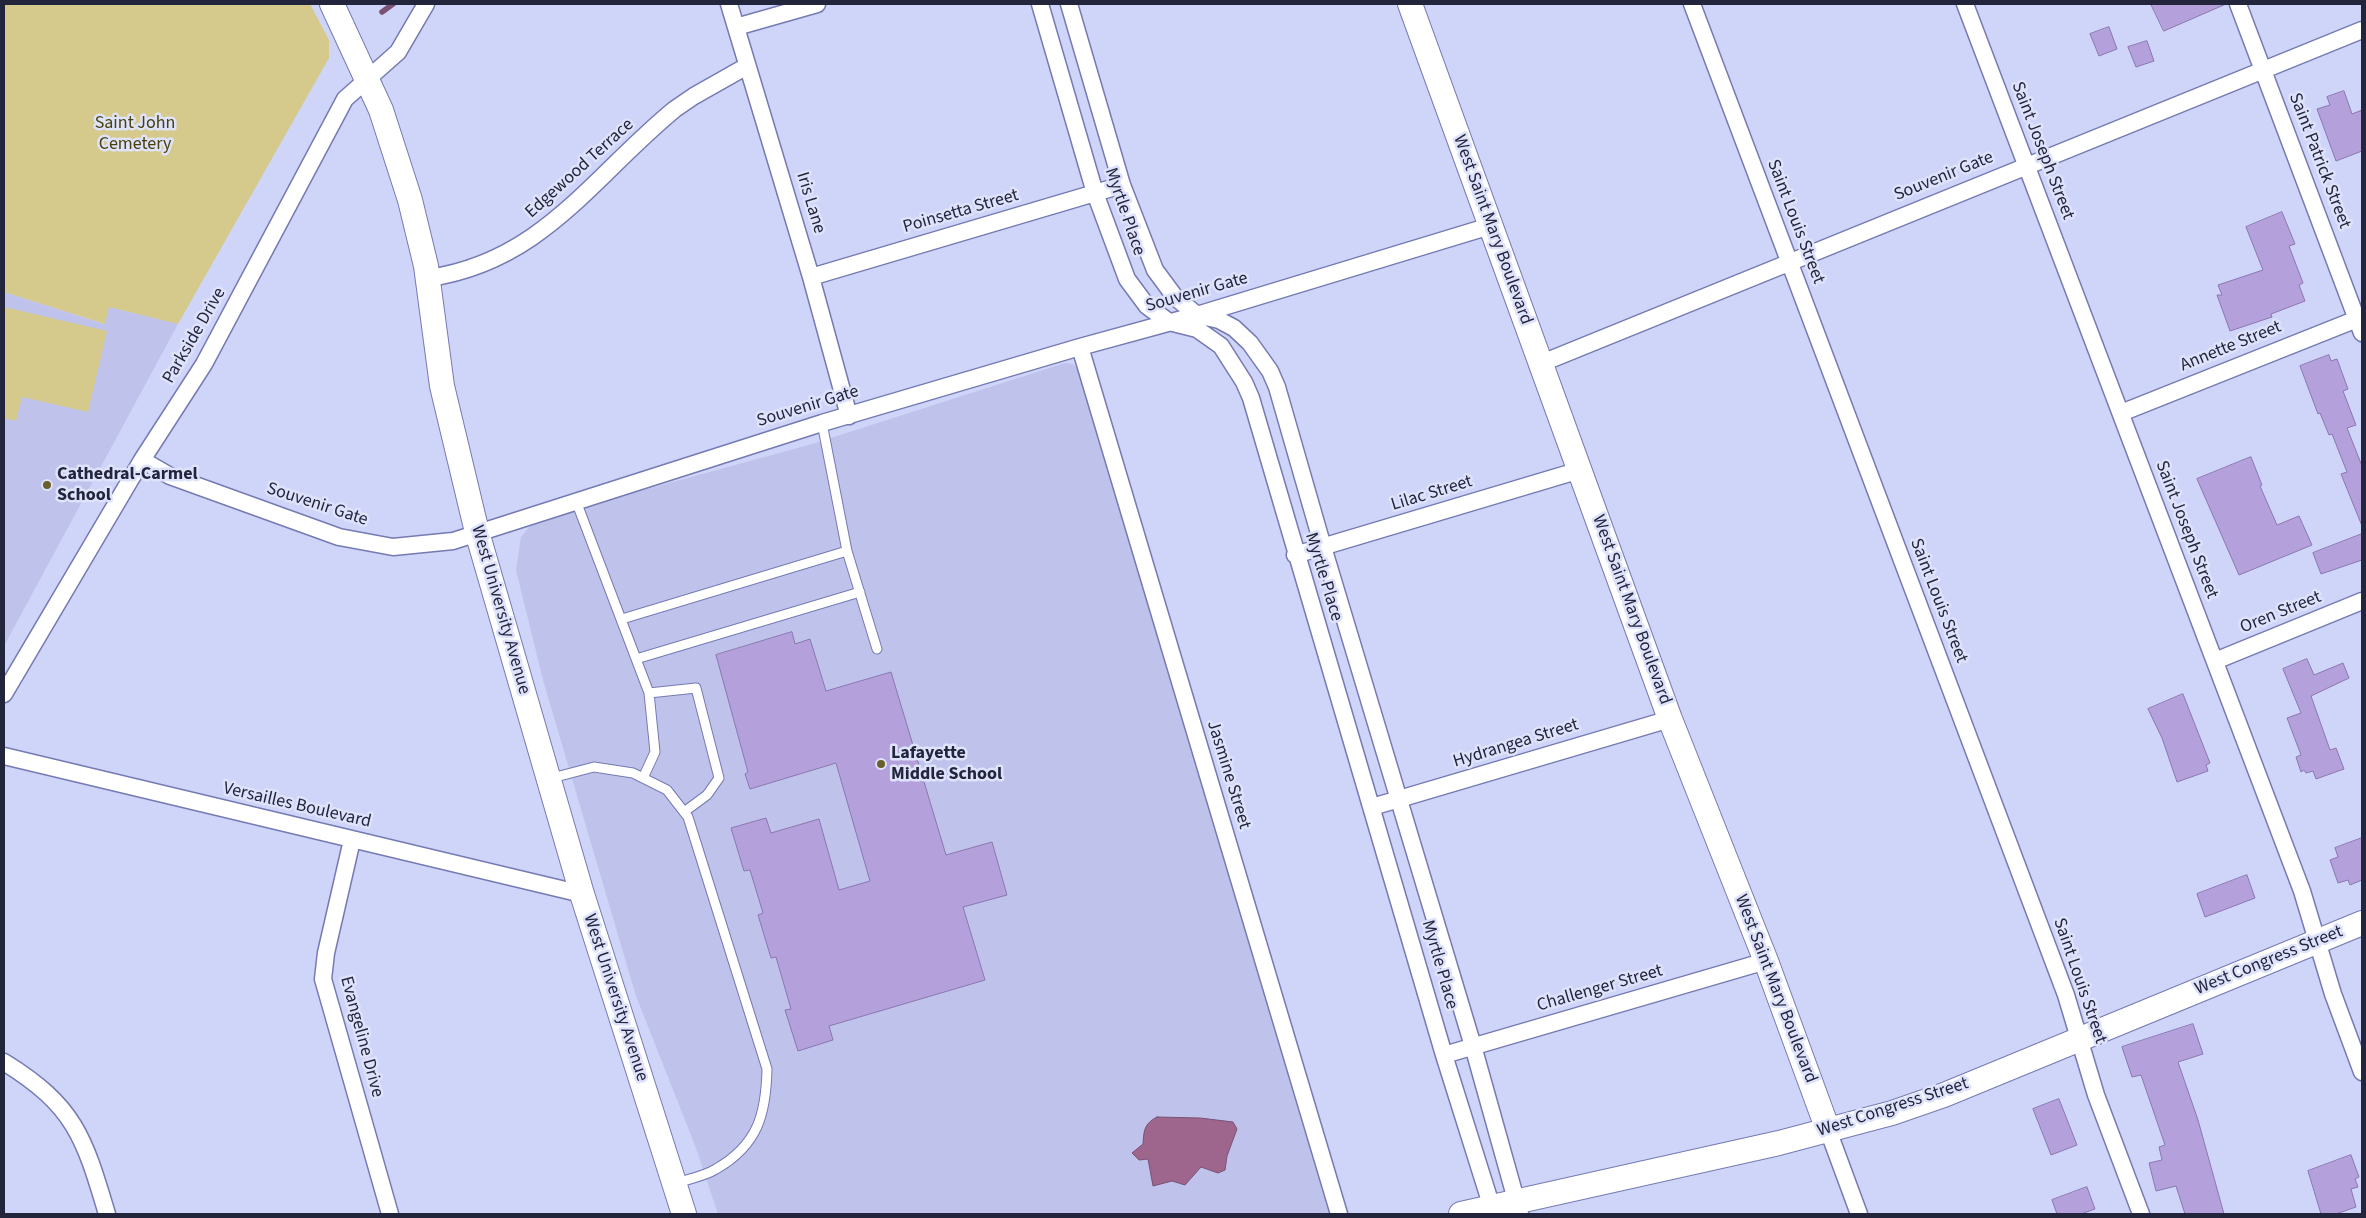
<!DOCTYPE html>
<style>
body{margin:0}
#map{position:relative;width:2366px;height:1218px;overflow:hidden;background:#cfd4f9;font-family:"Source Sans 3",sans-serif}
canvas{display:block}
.frame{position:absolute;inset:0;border:5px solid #23253c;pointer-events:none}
</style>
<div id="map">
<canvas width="2366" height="1218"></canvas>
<div class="frame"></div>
</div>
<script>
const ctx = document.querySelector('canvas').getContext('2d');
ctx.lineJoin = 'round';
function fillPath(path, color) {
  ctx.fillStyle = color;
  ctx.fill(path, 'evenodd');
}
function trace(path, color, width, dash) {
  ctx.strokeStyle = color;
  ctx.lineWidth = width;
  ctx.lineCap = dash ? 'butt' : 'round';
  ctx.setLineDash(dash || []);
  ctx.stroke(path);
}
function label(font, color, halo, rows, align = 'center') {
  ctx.font = font + ' "Source Sans 3",sans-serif';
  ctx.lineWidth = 5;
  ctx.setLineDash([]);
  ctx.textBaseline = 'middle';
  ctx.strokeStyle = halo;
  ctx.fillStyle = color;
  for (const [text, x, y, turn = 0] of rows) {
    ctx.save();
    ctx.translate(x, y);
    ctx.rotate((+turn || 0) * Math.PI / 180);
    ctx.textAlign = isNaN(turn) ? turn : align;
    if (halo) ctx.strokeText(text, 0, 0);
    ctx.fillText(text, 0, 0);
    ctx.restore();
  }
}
fillPath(new Path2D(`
 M4,292l100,32 5,-17 69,17 -174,322z
 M1065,363l8,1 4,4 252,846h-611l-22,-66 -60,-152 -93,-316 -27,-110 5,-33 8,-10 10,-5 57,-19 216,-59z`), '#bfc3ec');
fillPath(new Path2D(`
 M4,4h306l19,36v18l-151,266 -69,-17 -4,17 -101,-32z
 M4,307l103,24 -19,81 -66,-15 -6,24 -12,-3z`), '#d5ca8b');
const water = new Path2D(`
 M1157,1117l43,1 33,4 4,7 -10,27 -2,14 -7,3 -17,-6 -16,18 -13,-4 -19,5 -5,-27 -9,1 -7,-7 11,-9c1,-14 1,-20 14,-27z`);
fillPath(water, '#9e668c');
trace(water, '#795274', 1);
trace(new Path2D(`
 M382,12l11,-8`), '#795274', 5.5);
const building = new Path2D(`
 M2151,4h75l-62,27z
 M2109,27l8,22 -18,7 -9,-22z
 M2147,41l7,20 -18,6 -8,-20z
 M2344,91l8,23 10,-4v41l-26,10 -19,-52 13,-4 -3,-8z
 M2282,212l13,32 -6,2 14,37 -4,2 6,16 -34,13 1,3 -42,14 -13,-36h5l-4,-10 45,-15 -17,-43z
 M2329,355l2,6 6,-2 11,30 -5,2 13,34 -9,3 15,38v60l-21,-52 6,-2 -15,-38 -3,1 -9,-22 -2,1 -18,-48z
 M2251,457l11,28 -2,1 17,39 22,-9 13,29 -73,30 -42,-96z
 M2362,534v26l-41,14 -8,-21z
 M792,632l3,12 15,-5 16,52 65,-19 55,183 46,-13 15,53 -44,12 22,73 -156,46 4,14 -35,11 -13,-41 6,-1 -15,-52 -5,1 -13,-43 5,-2 -13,-43 -6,1 -13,-43 35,-10 5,15 48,-14 20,71 31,-9 -34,-118 -86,26 -5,-15 3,-2 -32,-117z
 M2307,659l7,16 29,-12 6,15 -38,18 19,54 6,-2 8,21 -28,10 -3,-8 -7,2 -2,-3 -3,2 -5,-15 5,-2 -14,-37 14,-5 -18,-44z
 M2183,694l27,69 -4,2 2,6 -31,11 -15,-44 -14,-29z
 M2362,838v42l-12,5 -2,-5 -10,3 -8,-23 8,-3 -3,-9z
 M2247,875l8,23 -50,19 -8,-23z
 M2193,1024l10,30 -25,8 20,58 26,94h-39l-9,-28 -20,5 -7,-28 13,-3 -3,-13 6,-2 -24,-70 -9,2 -10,-30z
 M2059,1099l18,46 -26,10 -18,-46z
 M2351,1155l8,22 -4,2 3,8 -7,2 5,18 -20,7h-15l-13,-43z
 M2087,1187l8,22 -14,5h-24l-5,-14z`);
fillPath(building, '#b4a1dc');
trace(building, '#8a77af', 1);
const lane = new Path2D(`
 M822,423l25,128
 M576,501l73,192
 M622,619l225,-68 30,98
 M636,659l224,-67
 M643,778l12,-26 -6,-59 47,-5 23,90 -12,17 -23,17
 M548,779l46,-12 39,6 34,17 21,27 79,252c-1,45 -9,76 -51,100 -11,7 -27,10 -40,14`);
const street = new Path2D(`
 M729,4l82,273 38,139
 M1040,4l55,189 32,86 20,27 22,16 28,7 24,17 23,36 7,16 193,657 50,159
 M1069,4l53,181 33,85 20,27 22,18 22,5 15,8 16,15 20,28 7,16 46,160 150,499 47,168
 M1692,4l374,991 30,100 45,119
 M1965,4l337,887 31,103 29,78
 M2238,4l124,329
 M736,27l81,-23
 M811,277l311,-92
 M428,278c114,-16 165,-102 247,-169l19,-13 53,-30
 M1080,347l259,867
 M1542,363l820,-333
 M2121,413l236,-94
 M142,460l28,16 169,61 54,10 60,-6 369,-118 258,-76 117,-32 293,-89
 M1295,555l285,-85
 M2215,661l147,-60
 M4,694l138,-234 62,-96 141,-265 53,-47 28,-48
 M4,756l578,138
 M1372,807l298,-88
 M352,840l-26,113 -3,26 67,235
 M1444,1055l322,-94
 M4,1062c71,44 80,75 103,152
 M1828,1130l31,84`);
const secondary = new Path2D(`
 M332,4l49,106 29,90 16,66 16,120 35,146 105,362 102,320
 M1410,4l260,715 96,242 62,169
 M1461,1214l318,-71 113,-30 52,-18 418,-172`);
trace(lane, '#757ab3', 11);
trace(street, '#757ab3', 19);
trace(secondary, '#757ab3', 26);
trace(lane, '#fff', 9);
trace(street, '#fff', 16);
trace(secondary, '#fff', 24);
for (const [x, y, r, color] of [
 [47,485,5,"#69602c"],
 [881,764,5,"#69602c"]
]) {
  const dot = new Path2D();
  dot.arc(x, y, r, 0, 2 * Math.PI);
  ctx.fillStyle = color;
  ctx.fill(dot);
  trace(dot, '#dee2fb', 2);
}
label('18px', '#494009', '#dee2fb', [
 ["Saint John",135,124],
 ["Cemetery",135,145]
]);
label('18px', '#23253c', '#dee2fb', [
 ["Saint Joseph Street",2042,151,69],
 ["Saint Patrick Street",2319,161,69],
 ["Edgewood Terrace",580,169,-42],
 ["Souvenir Gate",1944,177,-22],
 ["Iris Lane",810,203,73],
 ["Poinsetta Street",961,212,-16],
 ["Myrtle Place",1124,212,71],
 ["Saint Louis Street",1795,222,69],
 ["West Saint Mary Boulevard",1492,230,70],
 ["Souvenir Gate",1197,293,-16],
 ["Parkside Drive",195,336,-60],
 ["Annette Street",2231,347,-22],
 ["Souvenir Gate",808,407,-17],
 ["Lilac Street",1432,494,-17],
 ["Souvenir Gate",317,505,18],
 ["Saint Joseph Street",2186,530,69],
 ["Myrtle Place",1323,577,73],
 ["Saint Louis Street",1938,601,69],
 ["West University Avenue",500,610,74],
 ["West Saint Mary Boulevard",1631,610,70],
 ["Oren Street",2281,613,-22],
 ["Hydrangea Street",1516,744,-17],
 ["Jasmine Street",1228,775,73],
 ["Versailles Boulevard",297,806,13],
 ["West Congress Street",2269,961,-22],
 ["Myrtle Place",1439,965,74],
 ["Saint Louis Street",2079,981,71],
 ["Challenger Street",1600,989,-16],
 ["West Saint Mary Boulevard",1775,989,69],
 ["West University Avenue",615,998,72],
 ["Evangeline Drive",361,1037,75],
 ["West Congress Street",1893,1108,-18]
]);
label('bold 18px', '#23253c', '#dee2fb', [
 ["Cathedral-Carmel",57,475],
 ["School",57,496],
 ["Lafayette",891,754],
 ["Middle School",891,775]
], 'left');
</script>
